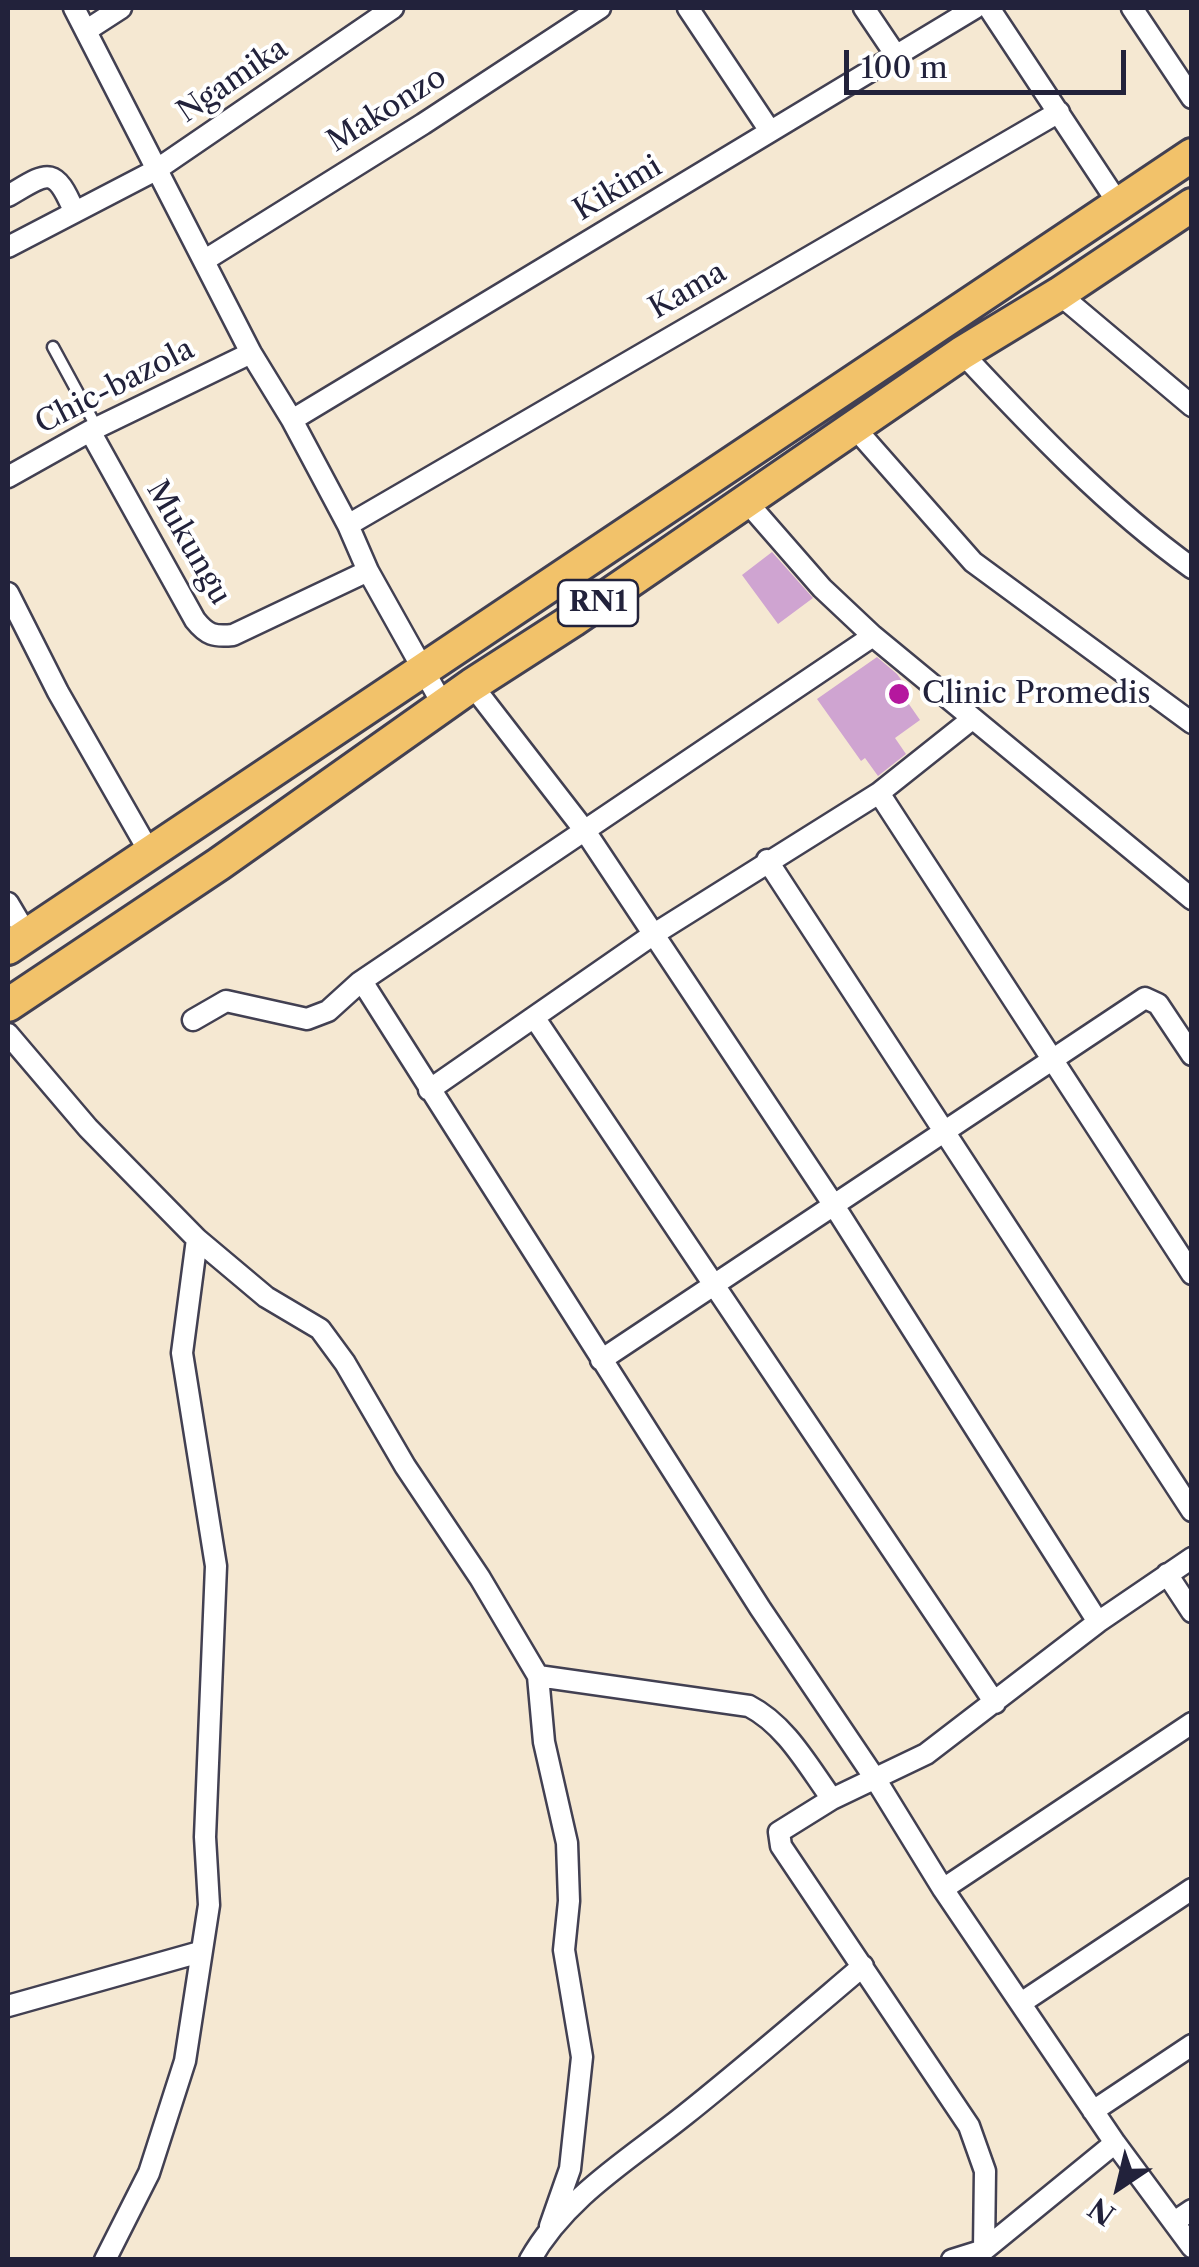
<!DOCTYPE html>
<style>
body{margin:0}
#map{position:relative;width:1199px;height:2267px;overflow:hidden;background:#f5e8d2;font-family:"Libre Caslon Text",serif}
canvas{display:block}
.frame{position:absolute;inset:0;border:10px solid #22223b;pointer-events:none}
.north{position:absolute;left:1069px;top:2137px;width:100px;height:100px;-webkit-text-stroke:8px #fff;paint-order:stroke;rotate:215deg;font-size:28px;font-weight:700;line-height:40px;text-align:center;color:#22223b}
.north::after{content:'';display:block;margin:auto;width:35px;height:45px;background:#22223b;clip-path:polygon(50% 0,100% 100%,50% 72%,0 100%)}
.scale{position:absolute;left:844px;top:50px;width:282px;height:45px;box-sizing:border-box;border:5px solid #22223b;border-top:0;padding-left:12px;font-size:30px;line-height:35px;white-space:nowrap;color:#22223b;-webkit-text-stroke:8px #fff;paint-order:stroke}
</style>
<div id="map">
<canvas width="1199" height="2267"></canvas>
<div class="frame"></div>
<div class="north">N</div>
<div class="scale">100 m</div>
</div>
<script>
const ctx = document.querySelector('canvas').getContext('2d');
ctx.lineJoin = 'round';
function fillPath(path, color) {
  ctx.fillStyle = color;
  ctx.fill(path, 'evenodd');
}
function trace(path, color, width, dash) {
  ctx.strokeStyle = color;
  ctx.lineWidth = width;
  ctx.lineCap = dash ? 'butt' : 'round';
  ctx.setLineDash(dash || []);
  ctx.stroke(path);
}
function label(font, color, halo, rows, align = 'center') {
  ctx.font = font + ' "Libre Caslon Text",serif';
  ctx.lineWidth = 8;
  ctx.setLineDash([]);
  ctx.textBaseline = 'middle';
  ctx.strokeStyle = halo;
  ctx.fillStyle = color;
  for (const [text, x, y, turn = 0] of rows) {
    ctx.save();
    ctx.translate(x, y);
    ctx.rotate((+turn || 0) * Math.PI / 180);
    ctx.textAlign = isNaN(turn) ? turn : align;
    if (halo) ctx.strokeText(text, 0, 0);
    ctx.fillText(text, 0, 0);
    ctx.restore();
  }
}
fillPath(new Path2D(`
 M772,552l41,46 -35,26 -36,-49z
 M877,657l20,17 14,19 -7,4 16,23 -25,18 11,16 -28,22 -13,-18 -4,3 -44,-62z`), '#cfa4d1');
const service = new Path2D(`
 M53,347l44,81`);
const minor = new Path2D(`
 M74,8l177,345 41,67 56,105 20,46 75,134
 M688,8l82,123
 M864,8l31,46
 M989,8l129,195
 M1132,8l60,90
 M87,30l34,-22
 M8,196c39,-23 46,-32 66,15
 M8,247l148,-77 237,-162
 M205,260l218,-136 177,-116
 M1059,294l133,112
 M962,353c71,76 145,154 230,215
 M292,420l683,-412
 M854,427l119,135 219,161
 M90,431l105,189c12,15 19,17 38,15l135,-64
 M8,477l82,-46 161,-78
 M746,501l76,87 51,48 319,263
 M348,525l711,-413
 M8,593l50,99 92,161
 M472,685l113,146 248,373 265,418
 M879,793l313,481
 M767,860l425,651
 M8,903l19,32
 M360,982l513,-346
 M534,1017l461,686
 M193,1020l33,-19 81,18 21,-8 32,-29 5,4 395,622 116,172 67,109 172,254 77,104
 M8,1034l80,94 109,111 69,58 54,32 25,34 60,103 75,112 58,98 6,66 23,101 2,58 -5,49 18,107 -12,112 -20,57
 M429,1090l222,-154 228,-143 93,-74
 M601,1360l544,-362 13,6 34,51
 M1167,1574l25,38
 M538,1676l211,30c37,19 59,60 83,93
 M943,1889l249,-166
 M1021,2003l171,-114
 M8,2006l192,-54
 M1093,2111l99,-66
 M1174,2222l18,-12
 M984,2250l1,-79 -16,-45 -188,-280 -2,-14 53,-33 94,-45 172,-132 94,-64
 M105,2260l44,-87 36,-112 24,-156 -4,-68 11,-271 -34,-213 15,-114
 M530,2260c36,-64 100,-101 156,-146 60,-48 118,-98 177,-148
 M952,2260l32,-10 131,-107`);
const trunk = new Path2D(`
 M8,948l1184,-793
 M8,1005l211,-141 253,-179 101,-65 389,-267 97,-59 133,-89`);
trace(service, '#424052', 15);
trace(minor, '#424052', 25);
trace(trunk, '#424052', 38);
trace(service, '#fff', 10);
trace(minor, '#fff', 20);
trace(trunk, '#f2c26a', 32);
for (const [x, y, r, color] of [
 [899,694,12,"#b5179e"]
]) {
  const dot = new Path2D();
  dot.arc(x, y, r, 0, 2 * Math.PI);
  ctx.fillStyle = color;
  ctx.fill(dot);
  trace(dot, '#fff', 4);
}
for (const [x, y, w] of [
 [598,603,80]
]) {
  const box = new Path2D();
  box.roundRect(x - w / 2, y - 23, w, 46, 8);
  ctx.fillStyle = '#fff';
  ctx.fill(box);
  trace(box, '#22223b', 2.5);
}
label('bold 28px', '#22223b', null, [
 ["RN1",598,603]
]);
label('30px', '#22223b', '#fff', [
 ["Ngamika",233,81,-34],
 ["Makonzo",387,110,-32],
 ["Kikimi",618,189,-31],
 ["Kama",688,291,-30],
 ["Chic-bazola",115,387,-27],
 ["Mukungu",188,543,60]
]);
label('30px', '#22223b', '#fff', [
 ["Clinic Promedis",922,694]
], 'left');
</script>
